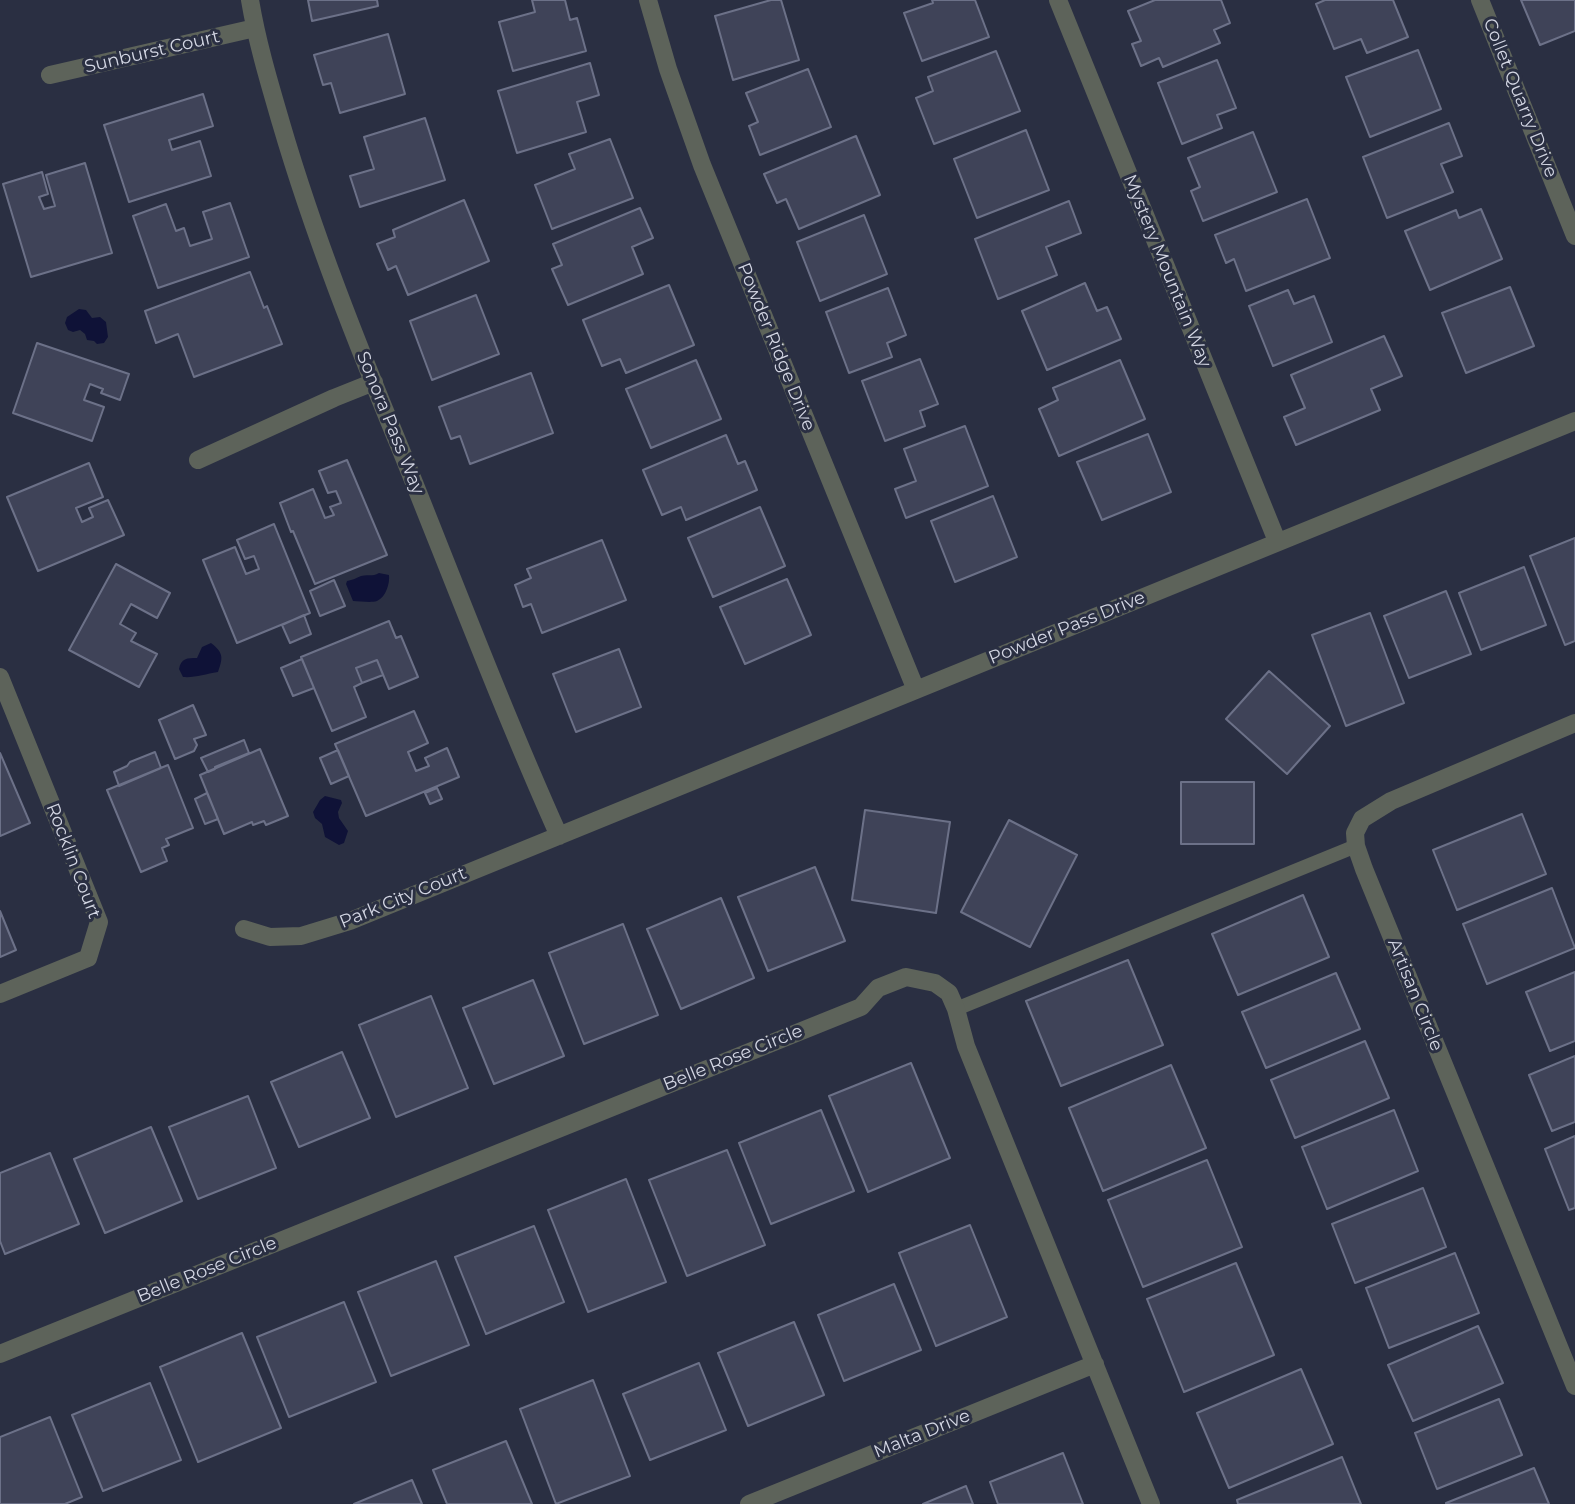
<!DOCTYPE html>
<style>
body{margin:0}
canvas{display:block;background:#2a2f42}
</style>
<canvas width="1575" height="1504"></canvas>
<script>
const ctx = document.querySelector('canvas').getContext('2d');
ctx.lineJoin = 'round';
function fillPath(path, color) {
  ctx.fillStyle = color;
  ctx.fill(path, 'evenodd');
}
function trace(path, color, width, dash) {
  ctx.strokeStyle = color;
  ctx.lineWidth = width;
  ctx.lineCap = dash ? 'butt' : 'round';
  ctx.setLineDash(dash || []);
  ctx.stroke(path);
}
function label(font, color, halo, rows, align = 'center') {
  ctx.font = font + ' Montserrat,sans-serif';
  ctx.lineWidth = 6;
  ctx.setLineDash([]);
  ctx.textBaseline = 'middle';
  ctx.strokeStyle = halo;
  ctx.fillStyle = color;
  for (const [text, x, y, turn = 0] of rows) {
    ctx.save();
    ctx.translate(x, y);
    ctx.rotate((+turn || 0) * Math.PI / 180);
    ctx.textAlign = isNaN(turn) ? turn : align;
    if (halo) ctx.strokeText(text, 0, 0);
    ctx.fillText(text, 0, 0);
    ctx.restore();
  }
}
fillPath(new Path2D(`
 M79,309l7,1 6,8 8,-1 6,5 2,15 -4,6 -7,1 -3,-3 -7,-1 -2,-6 -5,-4 -7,2 -5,-2 -3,-7 2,-6z
 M379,573l10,2c1,8 -3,22 -12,26 -6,2 -18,0 -24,0l-7,-17 1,-3c6,-1 9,-3 14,-5 6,-2 11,1 18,-3z
 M211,643c13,10 12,15 7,29 -13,2 -23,6 -35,5l-4,-8c2,-11 8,-11 18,-11l5,-11z
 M325,796l16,4 1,3 -4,9 1,6 9,13 -4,12 -5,2 -14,-8 -3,-13 -7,-6 -2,-6 7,-12z`), '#0f1237');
const building = new Path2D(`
 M308,0h69l1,6 -66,15z
 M532,0h33l5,20 7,-2 9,33 -73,20 -14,-49 36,-10z
 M771,0h10l18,60 -66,20 -18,-64z
 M932,0h43l14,37 -67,24 -18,-48 29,-10z
 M1155,0h66l9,23 -16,7 6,13 -57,24 -4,-9 -18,8 -9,-22 9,-3 -13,-30z
 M1325,0h68l15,37 -41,16 -6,-14 -27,10 -18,-45z
 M1521,0h54v31l-35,14z
 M388,34l17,60 -65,19 -9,-30 -8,2 -9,-30z
 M1418,50l23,59 -71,28 -24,-60z
 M996,51l24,60 -86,33 -18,-46 17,-7 -5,-14z
 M1217,60l19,48 -19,7 5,13 -40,16 -24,-61z
 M590,63l9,32 -22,7 9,30 -69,21 -19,-62z
 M808,69l23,58 -71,28 -11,-29 9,-4 -12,-29z
 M203,94l10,32 -44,14 3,10 28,-9 11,35 -82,26 -25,-77z
 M425,118l20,62 -85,27 -10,-31 24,-7 -10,-32z
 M1449,123l13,33 -21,8 12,28 -66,26 -24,-61z
 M1026,130l23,60 -72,28 -23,-59z
 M1253,132l24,60 -74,29 -12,-30 9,-4 -12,-29z
 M856,136l24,59 -81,34 -13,-30 -9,4 -13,-29z
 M610,139l23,59 -81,31 -17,-44 40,-16 -6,-15z
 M85,163l27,90 -81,24 -28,-93 39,-12 6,22 -9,3 5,12 11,-3 -9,-31z
 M1307,199l23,59 -84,33 -12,-32 -8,4 -11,-28z
 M464,200l25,61 -81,34 -12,-29 -8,4 -11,-26 18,-7 -2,-7z
 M1069,201l12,32 -35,14 11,28 -59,24 -23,-60z
 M230,203l19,54 -91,31 -25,-72 33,-12 10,27 8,-3 6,18 22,-7 -9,-27z
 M640,208l13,30 -21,9 11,27 -75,31 -16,-36 10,-4 -9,-21z
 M1481,209l21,50 -72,31 -25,-59 51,-21 3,8z
 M864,215l23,59 -67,27 -23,-59z
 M250,272l14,36 3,-2 15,38 -88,33 -16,-43 -22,9 -11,-32z
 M1085,283l12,28 10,-4 14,32 -74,31 -25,-59z
 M669,285l25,60 -68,28 -6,-14 -18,7 -19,-46z
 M1510,287l24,59 -68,27 -24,-60z
 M888,288l18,47 -19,8 5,14 -43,16 -23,-61z
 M1288,290l6,14 20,-8 18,46 -59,24 -24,-60z
 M476,295l23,59 -67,26 -22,-59z
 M1384,336l18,40 -31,13 9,21 -84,35 -12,-28 21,-9 -14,-33z
 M37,343l92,31 -9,26 -19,-7 2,-4 -13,-5 -6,16 20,7 -12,34 -79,-28z
 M920,359l18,45 -18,7 5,15 -40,15 -23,-60z
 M696,360l25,59 -70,29 -25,-59z
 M1120,360l25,59 -86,37 -20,-47 19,-9 -5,-12z
 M531,373l22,60 -83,31 -10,-28 -9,3 -12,-32z
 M965,426l23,60 -82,32 -11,-29 21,-8 -12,-32z
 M1148,434l23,58 -69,28 -25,-58z
 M726,435l12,29 7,-3 12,29 -71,30 -5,-13 -19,8 -19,-45z
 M347,460l40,95 -72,29 -22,-53 -2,1 -11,-29 33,-14 12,29 9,-3 -4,-8 11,-4 -5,-12 -8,2 -9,-22z
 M89,463l14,34 -27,11 6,14 11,-5 -4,-9 19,-8 16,35 -86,36 -31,-74z
 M993,496l24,61 -62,25 -24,-61z
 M760,507l25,59 -72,31 -25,-59z
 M274,524l36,89 -73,30 -34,-83 32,-13 11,27 13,-5 -5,-13 -9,3 -8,-19z
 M1575,538v103l-10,4 -35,-89z
 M602,540l24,60 -84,33 -11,-29 -8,3 -8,-22 16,-7 -4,-9z
 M116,564l54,29 -13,25 -26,-14 -11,20 16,9 -5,8 26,13 -18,33 -70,-37z
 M1524,567l22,58 -65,25 -22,-57z
 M787,579l24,56 -66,29 -25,-57z
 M334,580l11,26 -25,10 -10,-25z
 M1446,591l25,63 -62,24 -25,-62z
 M1370,613l34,90 -58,23 -34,-91z
 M304,615l7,19 -21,9 -8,-18z
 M389,621l7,17 5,-2 17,41 -29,12 -12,-29 -21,8 6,15 -8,4 12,30 -34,14 -31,-74z
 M619,649l22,58 -65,25 -23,-58z
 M302,659l12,29 -21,8 -12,-28z
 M377,660l6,15 -21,8 -6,-15z
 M1269,671l61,55 -43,48 -61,-55z
 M193,705l13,30 -12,4 3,6 -3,6 -19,8 -16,-39z
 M414,711l14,32 -20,9 8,19 13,-5 -4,-8 22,-10 12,29 -93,39 -31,-72z
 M244,740l5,13 -34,14v2l-7,3 -7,-14z
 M260,749l28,67 -22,9 -2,-4 -11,4 -1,-3 -28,12 -24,-59z
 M338,750l11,26 -18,8 -11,-26z
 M155,752l6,16 -42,18 -5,-14 13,-6 3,-4z
 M0,753l30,70 -30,13z
 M168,765l25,63 -27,11 3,6 -7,3 5,13 -26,11 -34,-82z
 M1181,782h73v62h-73z
 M437,788l5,11 -12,5 -5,-11z
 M207,793l11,26 -13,5 -10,-25z
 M865,810l85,12 -14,91 -84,-13z
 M1522,814l24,60 -89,36 -24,-60z
 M1009,820l68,35 -47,92 -69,-35z
 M815,867l30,74 -77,30 -30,-74z
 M1552,888l23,60 -88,36 -24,-60z
 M1303,895l26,62 -91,38 -26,-61z
 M721,898l33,80 -73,31 -34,-80z
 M0,911l16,39 -16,7z
 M623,924l35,91 -74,29 -35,-91z
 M1128,960l35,85 -102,41 -35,-85z
 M1575,972v69l-25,10 -24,-59z
 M1336,973l24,56 -94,39 -24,-56z
 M533,980l31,76 -70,28 -31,-76z
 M431,996l37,92 -72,29 -37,-92z
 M1365,1041l24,57 -94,40 -24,-58z
 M342,1052l28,66 -71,29 -28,-65z
 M1575,1056v66l-23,9 -23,-56z
 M911,1063l39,95 -82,34 -39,-96z
 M1171,1065l35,83 -103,43 -34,-83z
 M248,1096l28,72 -78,31 -29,-72z
 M821,1110l33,81 -83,33 -32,-81z
 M1394,1110l24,61 -91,38 -25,-62z
 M151,1127l31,74 -77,32 -31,-74z
 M1575,1136v72l-6,2 -24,-61z
 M727,1150l38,95 -78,31 -38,-96z
 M50,1153l29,71 -74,30 -5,-13v-68z
 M1207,1160l35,87 -99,40 -35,-87z
 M626,1179l40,103 -78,30 -40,-102z
 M1423,1188l23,59 -91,36 -23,-59z
 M970,1225l37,92 -71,29 -37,-93z
 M534,1226l30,76 -78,32 -31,-77z
 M1455,1253l24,60 -90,35 -23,-60z
 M436,1261l33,84 -78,31 -33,-84z
 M1236,1263l38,92 -90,37 -37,-93z
 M894,1284l27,66 -77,31 -26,-66z
 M344,1302l32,80 -87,35 -32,-80z
 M794,1322l30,73 -76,31 -30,-73z
 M1478,1326l25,57 -90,38 -25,-56z
 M242,1333l39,95 -83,34 -38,-95z
 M699,1363l27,67 -76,30 -27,-66z
 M1301,1369l32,75 -104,44 -32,-75z
 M593,1380l37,96 -74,28 -36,-95z
 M150,1383l31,77 -78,31 -31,-76z
 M1499,1399l23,56 -85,34 -22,-56z
 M50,1417l32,80 -17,7h-65v-67z
 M506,1441l26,63h-85l-14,-34z
 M1063,1453l20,51h-85l-8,-22z
 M1342,1457l19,47h-123l-1,-4z
 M1534,1468l15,36h-103v-1z
 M412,1480l10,24h-68z
 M966,1486l7,18h-50z`);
fillPath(building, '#3f4358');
trace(building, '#6c7188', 2);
trace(new Path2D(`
 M956,1009l400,-163`), '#5d635a', 14);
trace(new Path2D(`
 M250,0c7,42 19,82 31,123 33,113 77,223 122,332 51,127 100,256 156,381
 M648,0l20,69 34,96 214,525
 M1058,0l219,541
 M1480,0l95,236
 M50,75l205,-47
 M198,460l136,-62 40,-16
 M0,677l99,245 -11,36 -88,36
 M1575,723l-184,78 -29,18 -7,14 1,13 8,23 211,517
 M244,929l26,8 31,-1 49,-15 1225,-500
 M0,1354l861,-347 17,-19 28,-11 29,6 14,10 7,16 10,37 185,458
 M749,1504l346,-140`), '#5d635a', 18);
label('18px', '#d3d6e3', '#2a2f42', [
 ["Sunburst Court",152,52,-13],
 ["Collet Quarry Drive",1520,98,68],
 ["Mystery Mountain Way",1167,271,68],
 ["Powder Ridge Drive",776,347,68],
 ["Sonora Pass Way",390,423,68],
 ["Powder Pass Drive",1067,628,-22],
 ["Rocklin Court",73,861,69],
 ["Park City Court",403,898,-22],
 ["Artisan Circle",1415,995,68],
 ["Belle Rose Circle",733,1058,-22],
 ["Belle Rose Circle",207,1270,-22],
 ["Malta Drive",922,1434,-22]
]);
</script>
